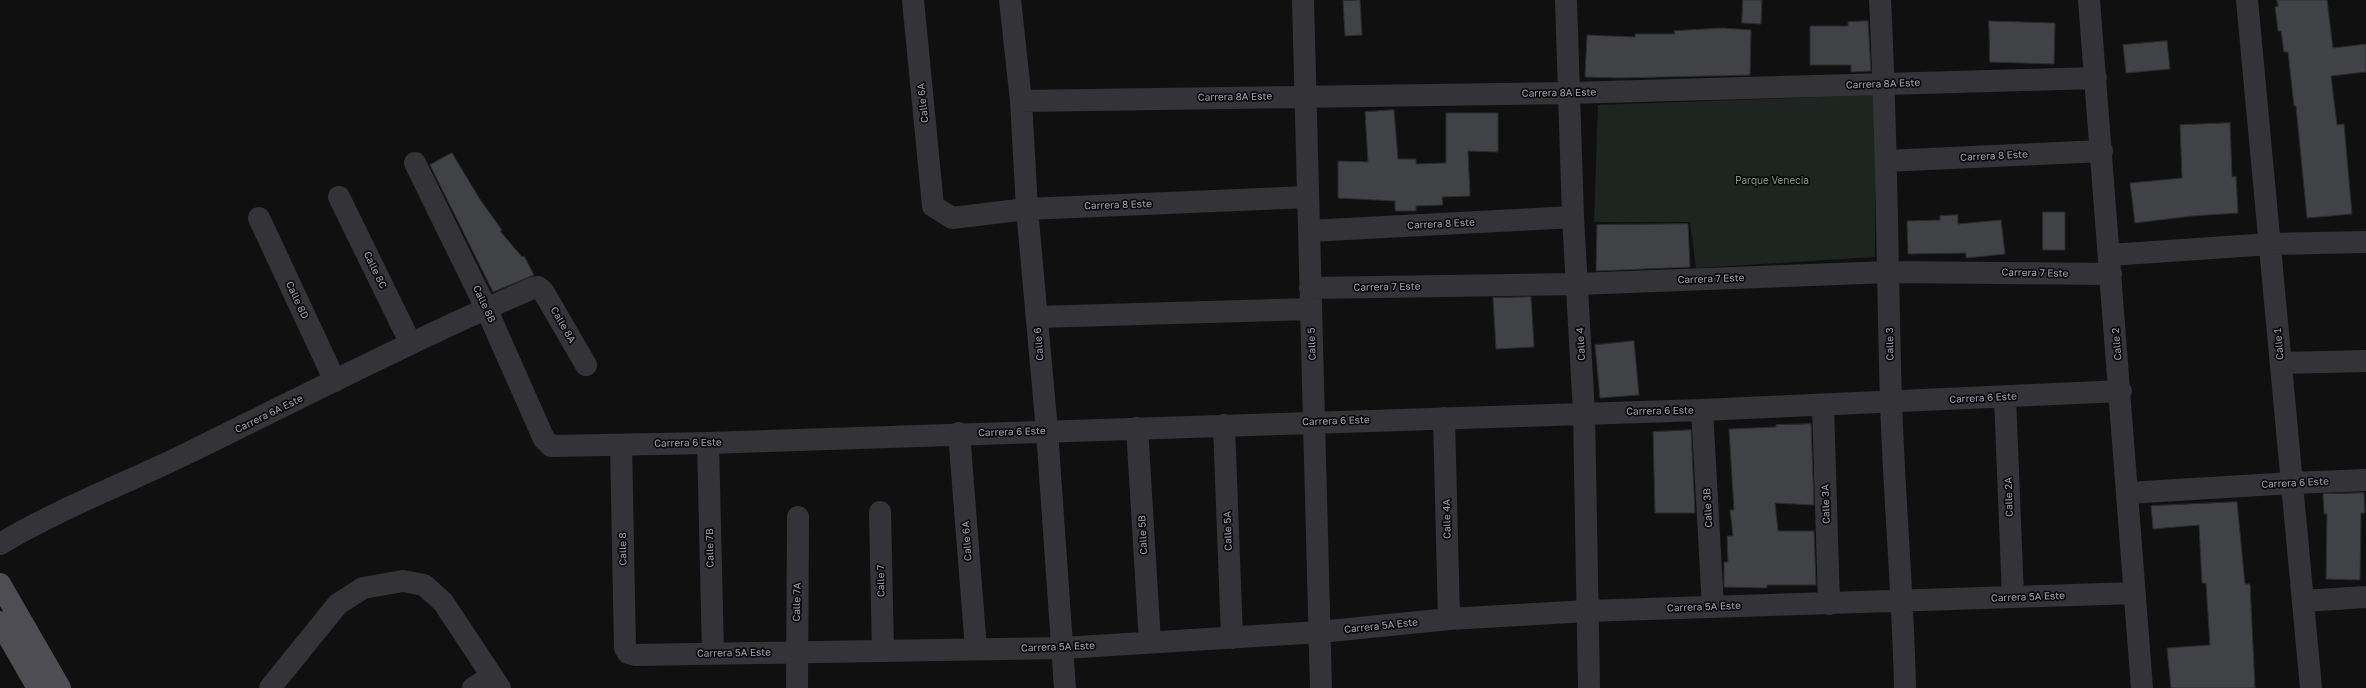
<!DOCTYPE html>
<style>
body{margin:0}
canvas{display:block;background:#101011}
</style>
<canvas width="2366" height="688"></canvas>
<script>
const ctx = document.querySelector('canvas').getContext('2d');
ctx.lineJoin = 'round';
function fillPath(path, color) {
  ctx.fillStyle = color;
  ctx.fill(path, 'evenodd');
}
function trace(path, color, width, dash) {
  ctx.strokeStyle = color;
  ctx.lineWidth = width;
  ctx.lineCap = dash ? 'butt' : 'round';
  ctx.setLineDash(dash || []);
  ctx.stroke(path);
}
function label(font, color, halo, rows, align = 'center') {
  ctx.font = font + ' "Golos Text",sans-serif';
  ctx.lineWidth = 3.5;
  ctx.setLineDash([]);
  ctx.textBaseline = 'middle';
  ctx.strokeStyle = halo;
  ctx.fillStyle = color;
  for (const [text, x, y, turn = 0] of rows) {
    ctx.save();
    ctx.translate(x, y);
    ctx.rotate((+turn || 0) * Math.PI / 180);
    ctx.textAlign = isNaN(turn) ? turn : align;
    if (halo) ctx.strokeText(text, 0, 0);
    ctx.fillText(text, 0, 0);
    ctx.restore();
  }
}
fillPath(new Path2D(`
 M1875,95v162l-179,11 -6,-46h-96l4,-117z`), '#1e2521');
const building = new Path2D(`
 M1360,0l2,35 -17,1 -2,-35z
 M1743,0h19l-1,24 -19,-1z
 M2277,0h50l6,48 33,-4v28l-35,4 6,49 7,-1 8,90 -45,4 -11,-112h-2l-6,-54h-4l-3,-21h-3l-3,-24 3,-1z
 M1868,21l3,50 -20,1v-7h-41v-39h38v-4z
 M1989,21l66,2 -1,41 -64,-2z
 M1723,28l28,2 -1,45 -132,3 -33,-1 2,-42 48,2v-3h40l-1,-3z
 M2167,41l3,28 -44,4 -3,-28z
 M1394,110l4,49h18v5l30,-1v-50h52v39l-30,-1 2,45 -28,1 1,8 -27,1v5h-21v-10l-57,-3v-37l30,1 -3,-50z
 M2230,123l2,54 4,-1 2,37 -46,3 -57,7 -5,-40 52,-5 -2,-53z
 M452,153l29,48 21,29 -2,1 22,26 2,-1 10,19 -41,17 -63,-127z
 M2043,212h22v38h-22z
 M1958,215v9l43,-4 4,34 -39,4v-5l-58,1 -1,-33 33,-1v-4z
 M1688,224l2,43 -94,4 1,-46z
 M1531,297l3,50 -38,2 -3,-51z
 M1634,341l5,54 -39,3 -5,-53z
 M1811,424l3,81 -39,-2 3,28h36l2,54h-49v3l-43,-1v-25h4l-1,-26h6l-3,-26h4l-5,-81 47,-2v-2z
 M1691,430l4,83h-40l-2,-81z
 M2364,493l1,20h-4l-1,67 -34,-1 1,-65h-3l-1,-20z
 M2237,502l8,82h5l5,104h-84l-4,-40 43,-3 -4,-62h-4l-3,-58 -46,4 -2,-23z`);
fillPath(building, '#414246');
trace(building, '#2b2a2c', 1);
trace(new Path2D(`
 M913,0l20,206 19,12 75,-9 281,-12
 M1010,0l11,101 6,108 20,222 18,257
 M1303,0l18,688
 M1566,0l7,217 11,196 5,275
 M1880,0c7,134 7,267 11,401 3,96 12,191 14,287
 M2089,0l53,688
 M2247,0l64,688
 M1021,101l548,-8 527,-15
 M1886,161l216,-10
 M415,163l71,145 58,131 7,7 157,-3 994,-33 419,-19
 M339,197l71,145
 M259,218l76,163
 M1309,231l264,-14
 M2110,255l160,-11 96,-2
 M1310,288l267,-4 312,-12 222,2
 M1037,317l273,-8
 M2281,363l85,-2
 M2005,397l8,200
 M1823,405l6,199
 M1702,410l11,197
 M1444,418l5,201
 M1224,425l8,213
 M1137,428l13,214
 M959,433l17,216
 M708,443l5,210
 M621,445l4,203 3,5 7,2 428,-7 257,-16 129,-13 138,-8 547,-18
 M2128,493l164,-10 74,-3
 M880,512l3,139
 M0,544c60,-36 127,-61 190,-92 114,-56 227,-114 343,-164l5,-1 5,4 43,74
 M2303,601l63,-4
 M270,688l68,-84 25,-16 40,-7 21,4 19,17 57,86
 M473,688l19,-12
 M797,688l1,-171`), '#343337', 22);
trace(new Path2D(`
 M0,584l60,104
 M0,622l38,66`), '#4e4d54', 22);
label('10px', '#a2a3b0', '#0b0b0c', [
 ["Carrera 8A Este",1883,84,-2],
 ["Carrera 8A Este",1559,93,-1],
 ["Carrera 8A Este",1235,97,-1],
 ["Calle 6A",923,103,-96],
 ["Carrera 8 Este",1994,156,-3],
 ["Carrera 8 Este",1118,205,-2],
 ["Carrera 8 Este",1441,224,-3],
 ["Calle 8C",375,270,64],
 ["Carrera 7 Este",2035,273,1],
 ["Carrera 7 Este",1711,279,-2],
 ["Carrera 7 Este",1387,287,-1],
 ["Calle 8D",297,300,65],
 ["Calle 8B",484,304,65],
 ["Calle 8A",563,325,60],
 ["Calle 6",1039,344,-95],
 ["Calle 5",1312,344,-92],
 ["Calle 4",1581,344,-93],
 ["Calle 3",1890,344,-91],
 ["Calle 2",2117,344,-95],
 ["Calle 1",2279,344,-95],
 ["Carrera 6 Este",1983,398,-3],
 ["Carrera 6 Este",1660,411,-1],
 ["Carrera 6A Este",269,414,-26],
 ["Carrera 6 Este",1336,421,-2],
 ["Carrera 6 Este",1012,432,-2],
 ["Carrera 6 Este",688,443,-1],
 ["Carrera 6 Este",2295,483,-3],
 ["Calle 2A",2009,497,-92],
 ["Calle 3A",1826,504,-92],
 ["Calle 3B",1708,508,-93],
 ["Calle 4A",1447,519,-91],
 ["Calle 5A",1228,531,-92],
 ["Calle 5B",1143,535,-93],
 ["Calle 6A",967,541,-94],
 ["Calle 7B",710,548,-91],
 ["Calle 8",623,549,-91],
 ["Calle 7",881,581,-91],
 ["Carrera 5A Este",2028,597,-2],
 ["Calle 7A",797,602,-89],
 ["Carrera 5A Este",1704,607,-2],
 ["Carrera 5A Este",1381,626,-6],
 ["Carrera 5A Este",1058,647,-2],
 ["Carrera 5A Este",734,653,-1]
]);
label('10px', '#7b9986', '#0b0b0c', [
 ["Parque Venecia",1772,181]
]);
</script>
